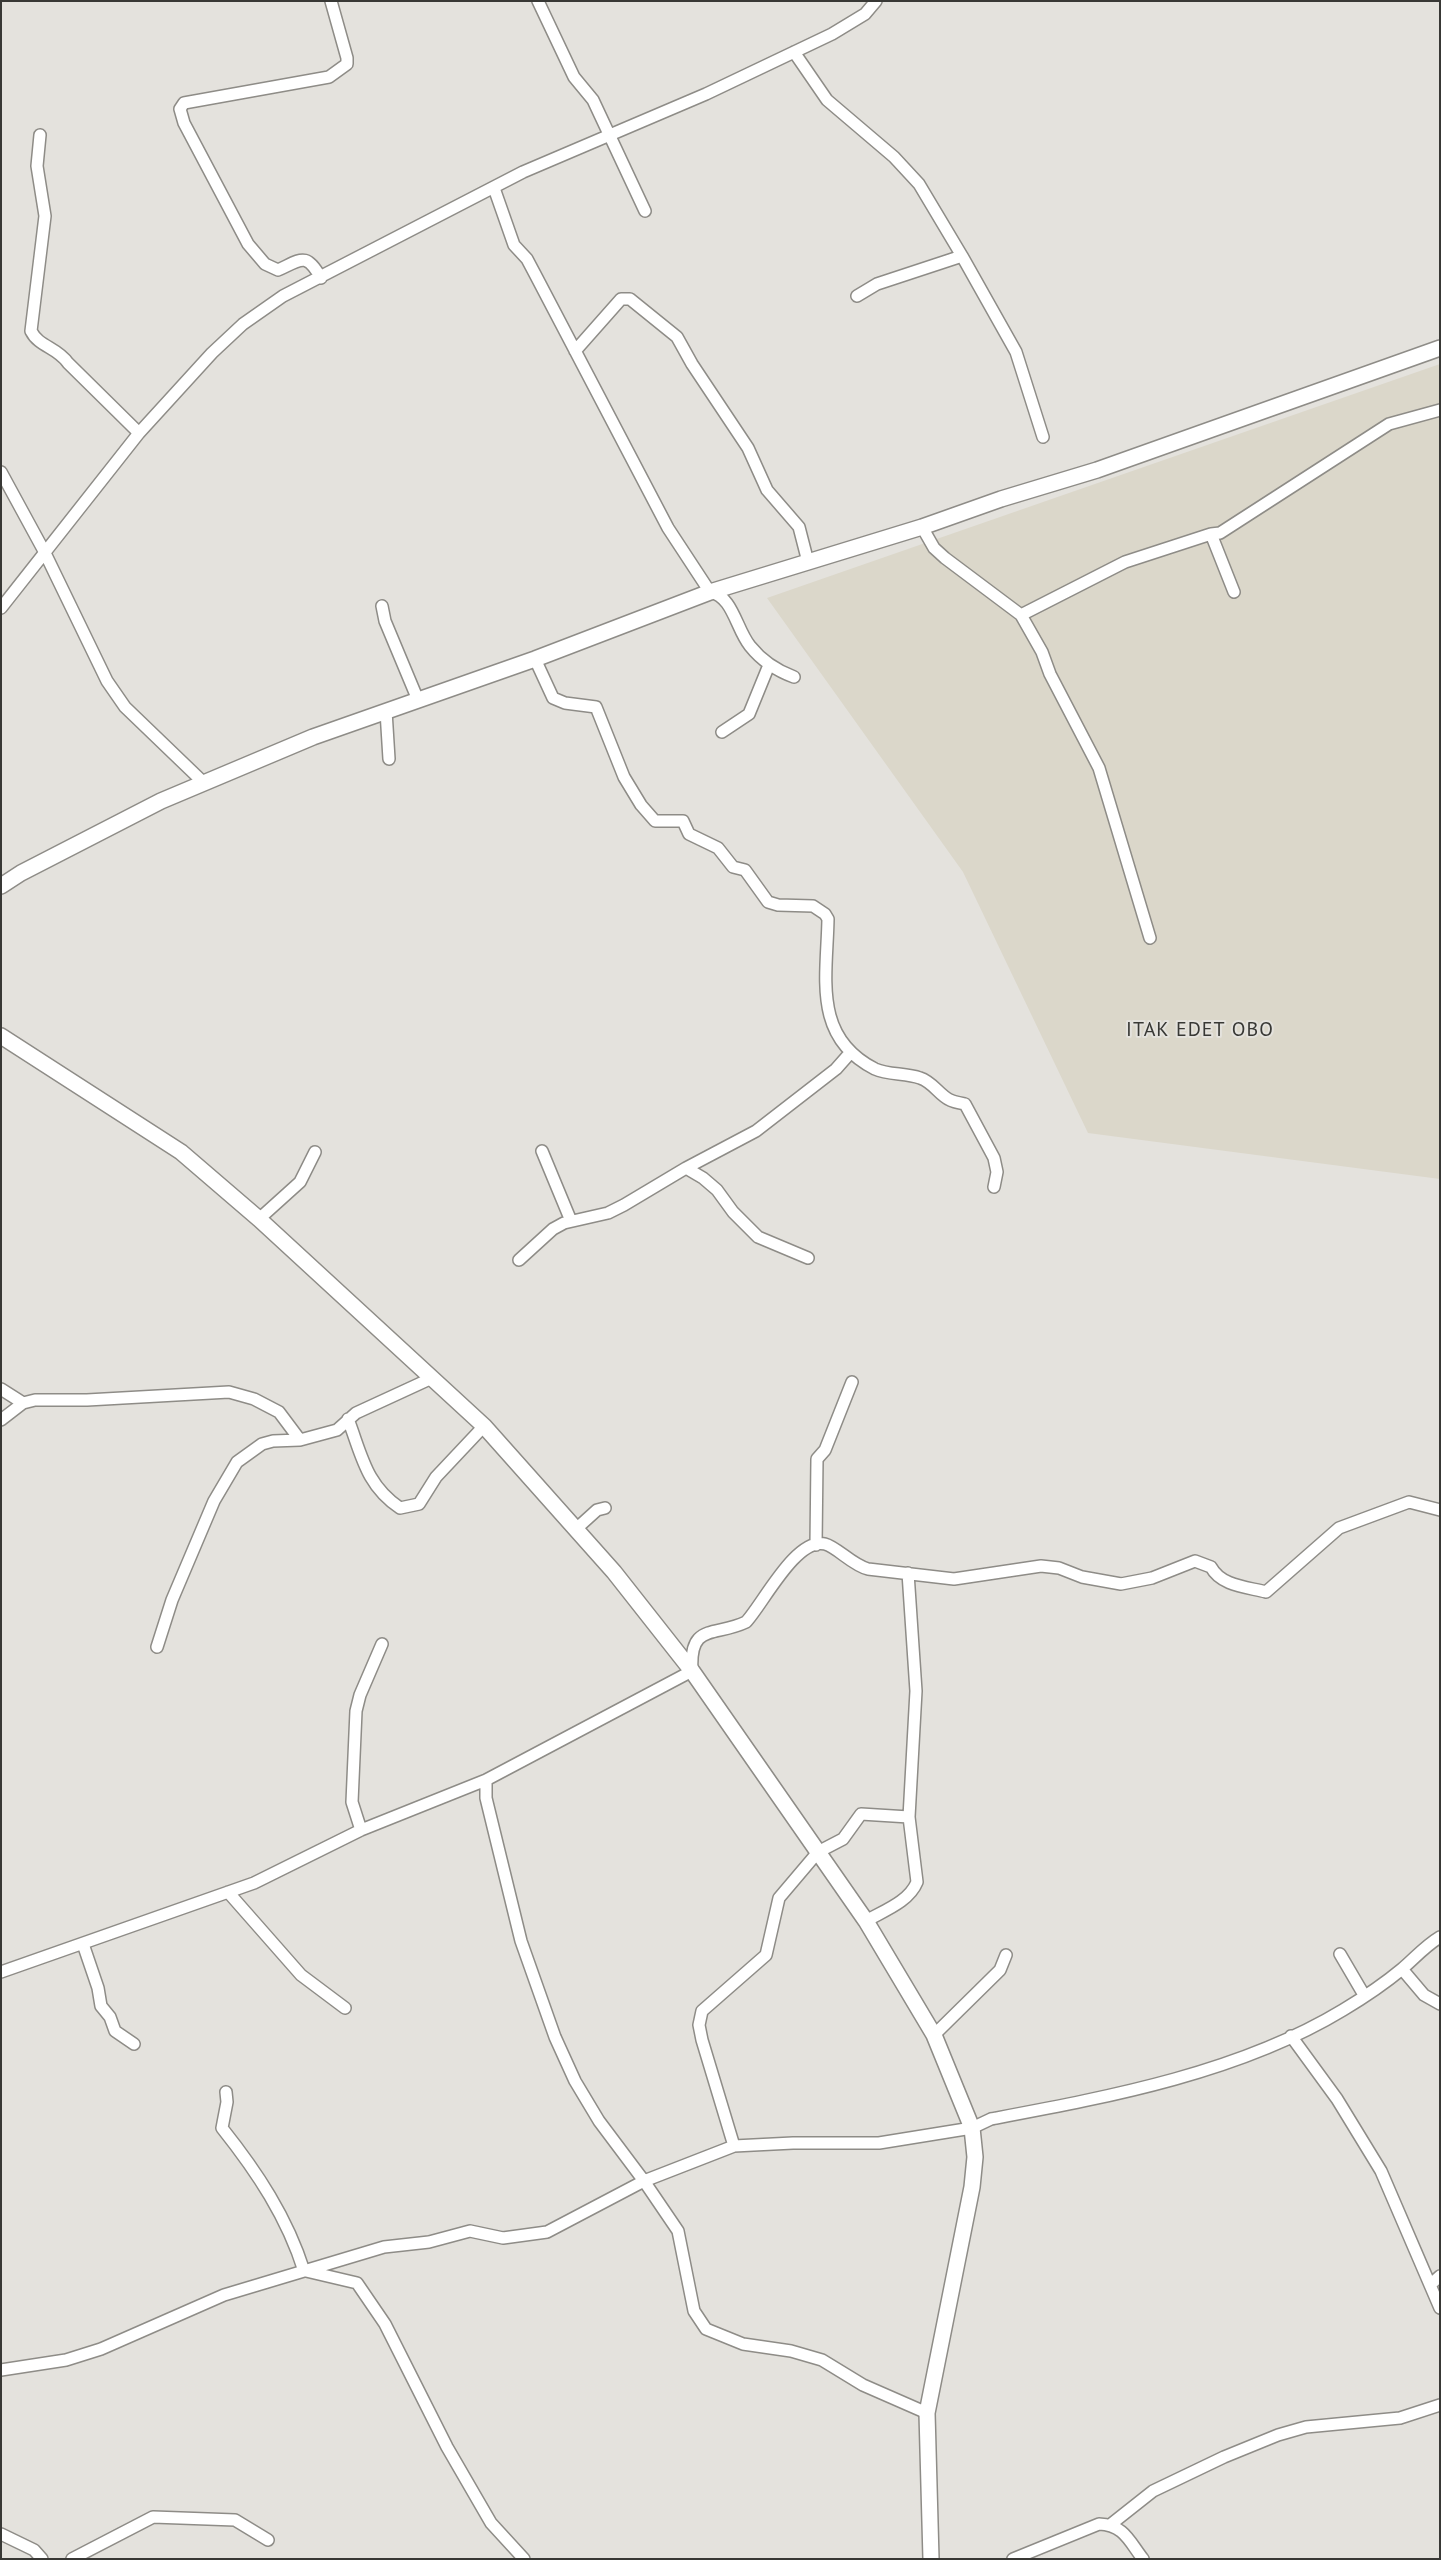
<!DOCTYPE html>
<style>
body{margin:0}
#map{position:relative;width:1441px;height:2560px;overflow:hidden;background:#e4e2dd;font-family:"PT Sans",sans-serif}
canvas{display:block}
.frame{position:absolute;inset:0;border:2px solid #383835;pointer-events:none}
</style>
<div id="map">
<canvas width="1441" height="2560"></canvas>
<div class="frame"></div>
</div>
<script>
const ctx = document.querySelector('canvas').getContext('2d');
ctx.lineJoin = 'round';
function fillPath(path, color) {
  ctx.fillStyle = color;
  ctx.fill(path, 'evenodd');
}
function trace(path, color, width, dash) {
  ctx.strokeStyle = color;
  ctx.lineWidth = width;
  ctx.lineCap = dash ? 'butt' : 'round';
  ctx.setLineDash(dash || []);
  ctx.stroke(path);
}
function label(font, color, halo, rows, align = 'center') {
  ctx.font = font + ' "PT Sans",sans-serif';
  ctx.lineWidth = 4;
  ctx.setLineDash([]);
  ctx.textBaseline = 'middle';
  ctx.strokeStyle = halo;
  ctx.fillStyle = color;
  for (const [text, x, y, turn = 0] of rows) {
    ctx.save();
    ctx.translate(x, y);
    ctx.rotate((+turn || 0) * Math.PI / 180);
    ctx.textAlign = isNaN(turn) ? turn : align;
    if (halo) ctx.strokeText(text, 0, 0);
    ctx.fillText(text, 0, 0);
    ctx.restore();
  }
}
fillPath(new Path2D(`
 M1440,364v815l-352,-46 -125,-261 -196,-274z`), '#dbd7ca');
const minor = new Path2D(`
 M538,1l36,76 19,23 52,111
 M794,52l33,48 67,57 25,27 43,72 54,96 27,85
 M40,135l-3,31 8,50 -14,115c8,16 26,16 37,32l71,70
 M494,188l20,57 13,14 9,17 132,252 42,64c23,4 26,37 40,54 12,15 25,24 44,31
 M321,278c-15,-26 -19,-19 -43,-8l-13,-6 -17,-20 -64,-121 -4,-14 4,-6 145,-26 18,-13v-6l-16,-57
 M857,296l20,-12 85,-28
 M575,351l46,-52h9l47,38 15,27 56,84 19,42 32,37 9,35
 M1,472l43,79 63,130 18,26 79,76
 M922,527l12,21 11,10 76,57 21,37 8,22 49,94 51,170
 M1211,534l9,-1 169,-109 51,-14
 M382,606l3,15 33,79
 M1,608l138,-175 73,-80 31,-29 40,-28 240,-124 183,-78 126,-60 33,-20 11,-13
 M1021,615l104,-53 86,-28 23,58
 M535,659l18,39 12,5 31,4 28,70 17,28 14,16h28l6,13 29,14 15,19 12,3 23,32 10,3 35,1 12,8 3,5c-1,58 -16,118 47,150 13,6 31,4 45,9 13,4 19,17 30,22 4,2 10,3 15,4l29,54 3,14 -3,15
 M386,711l3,48
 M722,732l27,-18 20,-49
 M542,1151l29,70
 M686,1168l17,10 14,12 16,22 25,25 50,21
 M259,1219l41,-37 15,-30
 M519,1260l34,-31 11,-6 44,-10 16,-8 62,-37 70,-37 80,-62 15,-17
 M1,1389l22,14
 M348,1419c14,37 18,66 52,89l19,-4 17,-27 48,-51
 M1,1420l22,-17 12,-3h52l142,-8 25,7 25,13 21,28
 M576,1529l21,-19 8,-2
 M816,1545l1,-86 8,-9 27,-68
 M157,1647l15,-47 42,-99 23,-39 25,-18 11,-3 27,-1 37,-10 19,-17 76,-35
 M486,1780v18l35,143 34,96 20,44 24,40 45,60 34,50 16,80 12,18 37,15 48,7 31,9 41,25 64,28
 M361,1830l-9,-28 4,-91 4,-16 22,-51
 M228,1892l73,83 44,33
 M866,1921c17,-10 43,-19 51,-39l-8,-65
 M83,1944l15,44 3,18 9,11 5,14 19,13
 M1340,1954l24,41
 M1402,1969l22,26 16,9
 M1,1972l253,-89 107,-53 125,-50 206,-109c-3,-49 23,-34 54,-49 17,-18 50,-85 79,-78 12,3 27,21 43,25l86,10 87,-13 18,2 23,9 39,7 31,-6 43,-17 16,6c10,19 36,20 55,25l73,-64 70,-26 31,8
 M934,2035l66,-65 6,-15
 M1291,2036l46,63 44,72 59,137
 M226,2092l1,10 -5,26c35,44 65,89 82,143
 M734,2146l-32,-106 -3,-15 3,-14 64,-56 13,-57 39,-46 25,-13 18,-25 48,3 7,-126 -8,-118
 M306,2271l51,12 28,41 62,123 44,76 33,36
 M1430,2285l10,-9
 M1,2370l65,-10 35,-11 123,-54 160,-48 45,-5 41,-11 33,7 44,-6 97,-51 90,-35 59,-3h86l93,-15 19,-9c117,-22 248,-46 352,-109 20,-12 41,-26 59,-41 13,-11 23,-23 38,-32
 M1110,2525l43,-34 71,-34 54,-22 28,-8 94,-9 40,-13
 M1,2534l33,16 8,9
 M72,2559l81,-42 82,3 33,20
 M1013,2559l86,-35c25,1 30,17 44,35`);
const tertiary = new Path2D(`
 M1,886l20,-13 140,-72 152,-64 222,-78 175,-67 212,-65 79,-28 96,-29 343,-122
 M1,1036l180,116 78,67 225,207 130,146 78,99 174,250 68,114 38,93 3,29 -3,30 -45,226 4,146`);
trace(minor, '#8e8c87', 14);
trace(tertiary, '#8e8c87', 18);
trace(minor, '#fff', 11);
trace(tertiary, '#fff', 15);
ctx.letterSpacing = '1px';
label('20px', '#383835', '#e4e2dd', [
 ["ITAK EDET OBO",1200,1030]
]);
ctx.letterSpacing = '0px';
</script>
